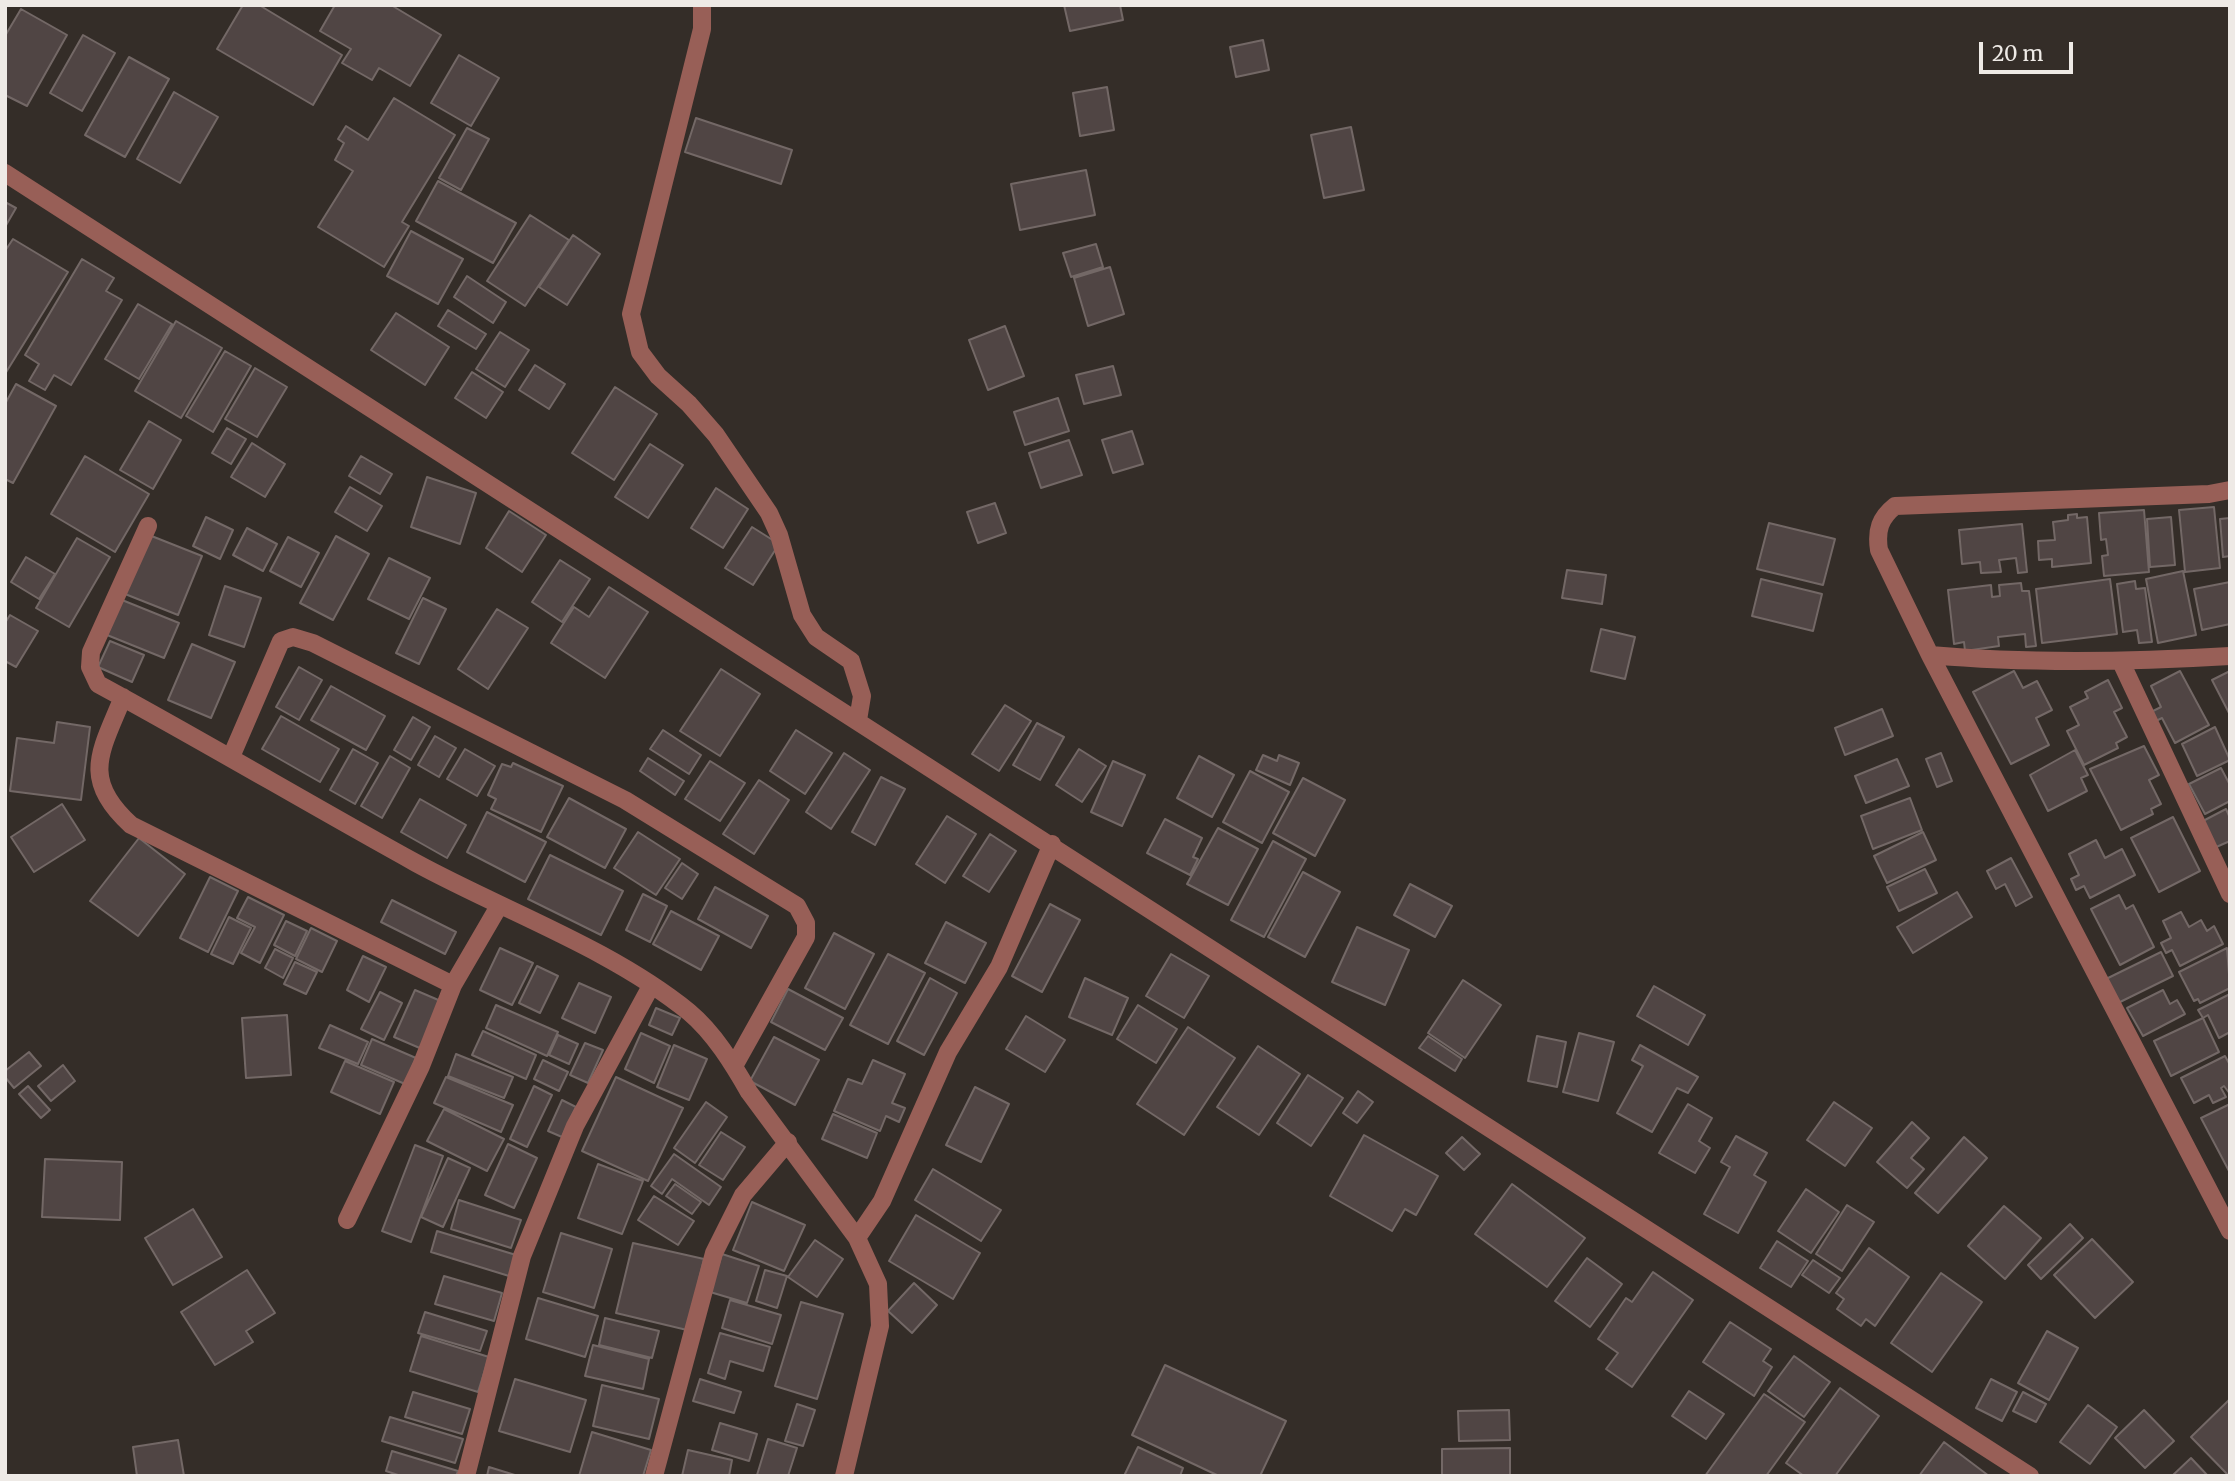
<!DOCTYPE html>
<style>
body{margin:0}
#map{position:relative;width:2235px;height:1481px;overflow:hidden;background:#342d28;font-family:Merriweather,serif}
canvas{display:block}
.frame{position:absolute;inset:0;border:7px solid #eeeae6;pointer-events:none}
.scale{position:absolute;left:1979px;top:42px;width:94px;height:32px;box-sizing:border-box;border:4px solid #eeeae6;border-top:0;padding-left:9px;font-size:21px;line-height:24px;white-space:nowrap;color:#eeeae6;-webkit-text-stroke:5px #342d28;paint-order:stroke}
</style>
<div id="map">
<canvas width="2235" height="1481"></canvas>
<div class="frame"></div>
<div class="scale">20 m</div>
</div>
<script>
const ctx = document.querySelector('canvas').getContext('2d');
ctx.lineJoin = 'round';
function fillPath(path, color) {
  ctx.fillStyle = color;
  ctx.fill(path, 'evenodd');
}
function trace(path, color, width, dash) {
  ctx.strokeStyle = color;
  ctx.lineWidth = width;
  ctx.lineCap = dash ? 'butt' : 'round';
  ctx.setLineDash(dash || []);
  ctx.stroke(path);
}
const building = new Path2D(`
 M243,5h16l83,50 -29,50 -96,-56z
 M335,5h56l50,30 -31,51 -31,-18 -7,12 -30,-17 9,-14 -31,-18z
 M1064,5h56l3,15 -53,11z
 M21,9l46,26 -40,71 -22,-11v-59z
 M83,35l32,18 -33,58 -32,-18z
 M1263,40l6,30 -33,7 -6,-30z
 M459,55l40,23 -28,48 -40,-23z
 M129,57l40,22 -44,78 -40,-22z
 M1107,87l7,43 -34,6 -7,-43z
 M174,92l44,25 -38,66 -43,-24z
 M394,98l61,37 -53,87 7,4 -25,41 -66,-40 35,-56 -18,-11 9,-17 -6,-4 8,-13 22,14z
 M696,118l96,32 -11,34 -96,-32z
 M1351,127l13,63 -40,8 -13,-63z
 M467,128l22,11 -28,51 -22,-12z
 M1086,170l9,45 -75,15 -9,-46z
 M438,181l78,42 -23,40 -77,-42z
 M5,202l11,6 -11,19z
 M530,215l39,25 -44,66 -38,-25z
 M411,231l52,28 -25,45 -51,-28z
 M573,235l27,19 -33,51 -28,-18z
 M13,239l55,33 -63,102v-123z
 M1096,244l7,23 -32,10 -8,-24z
 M82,259l32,19 -8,13 16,9 -51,85 -17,-10 -9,15 -16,-9 10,-17 -14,-9z
 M1110,267l14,47 -36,12 -14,-48z
 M467,276l39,26 -13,21 -39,-26z
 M138,304l34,20 -33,55 -34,-20z
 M448,310l38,24 -10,15 -38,-23z
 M396,313l53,34 -24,38 -54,-35z
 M176,321l46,27 -41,70 -46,-27z
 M1005,326l19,50 -36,14 -19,-50z
 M500,332l29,18 -24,37 -29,-18z
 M225,351l26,15 -38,66 -27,-16z
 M535,365l30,19 -16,25 -30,-19z
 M1113,366l8,29 -37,9 -8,-29z
 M255,368l32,19 -30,50 -32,-18z
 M472,372l31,20 -17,26 -31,-20z
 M16,384l40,22 -43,77 -8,-4v-75z
 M615,387l42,27 -43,66 -42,-27z
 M1058,398l11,33 -44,14 -11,-33z
 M149,421l32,19 -28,49 -33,-19z
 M227,428l19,11 -15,25 -19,-11z
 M1132,431l11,33 -30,9 -11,-33z
 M1069,440l13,35 -41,13 -12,-35z
 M252,443l33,21 -20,33 -34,-20z
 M650,444l33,21 -35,53 -33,-21z
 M85,456l64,38 -34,58 -64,-38z
 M361,456l31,18 -12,20 -31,-18z
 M427,477l49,16 -16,51 -49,-17z
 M350,487l32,19 -15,25 -32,-19z
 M716,488l32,21 -25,39 -32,-20z
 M995,503l11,30 -28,10 -11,-31z
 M2214,507l6,61 -35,4 -6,-62z
 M2144,510l5,62 -45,4 -2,-20 6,-1 -2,-16 -5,1 -2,-27z
 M509,511l37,24 -24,37 -36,-24z
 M2077,514v4l10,-1 4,46 -39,4v-8l-13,1 -1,-19 17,-1 -2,-18 15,-2v-5z
 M206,517l27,13 -13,29 -27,-13z
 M2171,517l4,48 -25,2 -3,-48z
 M2230,518v38l-7,1 -3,-38z
 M1769,523l66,16 -12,46 -66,-16z
 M2022,524l5,48 -9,1 -2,-15 -17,2 2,12 -20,1 -1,-11 -18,2 -3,-34z
 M752,527l27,17 -26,41 -28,-17z
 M247,528l30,16 -14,27 -30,-16z
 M149,535l53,21 -24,59 -53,-21z
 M336,536l33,18 -36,66 -33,-17z
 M288,537l31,16 -18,34 -31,-16z
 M77,538l33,19 -41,70 -33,-19z
 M26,557l29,17 -16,25 -28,-17z
 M389,558l41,20 -21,41 -41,-20z
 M560,560l30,19 -28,43 -30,-20z
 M1567,570l39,5 -4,29 -40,-6z
 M2183,571l13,64 -38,8 -12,-64z
 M1761,579l61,15 -9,37 -61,-15z
 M2110,579l7,55 -75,9 -6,-54z
 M2135,581l1,8 9,-1 7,54 -13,1 -2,-13 -14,2 -6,-48z
 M2230,582v42l-28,6 -8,-41z
 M2021,583l1,8h7l7,55 -10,1 -1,-13 -27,3 1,9 -34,5 -1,-9 -10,2 -6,-54 43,-5 1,12 8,-1 -1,-11z
 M225,586l36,12 -17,49 -35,-12z
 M609,587l39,25 -43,66 -54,-35 23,-36 15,10z
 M423,598l23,11 -27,55 -23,-11z
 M122,600l57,23 -15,35 -57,-23z
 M497,609l31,19 -40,61 -30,-20z
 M10,615l28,16 -22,36 -11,-6v-38z
 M1601,629l34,8 -10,42 -34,-8z
 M110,641l34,14 -12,27 -34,-15z
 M192,644l43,18 -24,56 -43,-18z
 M299,667l23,13 -23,40 -23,-13z
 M721,669l39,25 -40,62 -40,-25z
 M2014,671l9,17 14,-7 15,29 -16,8 13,27 -38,19 -38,-72z
 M2180,671l29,54 -34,18 -13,-25 -10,5 -5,-9 14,-7 -10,-21z
 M2230,671v44l-18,-35z
 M2108,680l14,28 -8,4 13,25 -11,6 2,5 -34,17 -17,-34 12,-6 -9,-18 18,-9 -3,-6z
 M331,686l54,30 -19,34 -55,-30z
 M1005,705l26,16 -32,50 -27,-17z
 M1882,709l11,27 -48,19 -10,-27z
 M281,716l58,33 -19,33 -58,-33z
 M413,717l17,10 -19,33 -17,-10z
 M57,722l33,5 -9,73 -71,-9 7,-53 37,5z
 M1037,723l27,14 -24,43 -27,-15z
 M2215,727l15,33 -33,16 -15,-32z
 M663,730l38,25 -12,19 -39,-25z
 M796,730l36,23 -27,41 -35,-23z
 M435,736l21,12 -17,29 -21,-12z
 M2144,746l15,29 -10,5 12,24 -10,5 2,5 -32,16 -31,-61z
 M353,749l25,14 -23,41 -25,-14z
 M465,749l30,17 -18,30 -30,-17z
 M1079,749l27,17 -24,36 -26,-17z
 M2075,750l13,25 -7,3 6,13 -39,20 -18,-36z
 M844,753l26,17 -39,59 -25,-17z
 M1941,753l11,28 -15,6 -11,-28z
 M1263,755l14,6 2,-6 20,8 -9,22 -34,-15z
 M390,756l20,12 -28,50 -21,-12z
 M1199,756l35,19 -22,42 -35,-19z
 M648,758l36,23 -9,14 -35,-24z
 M1897,759l12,27 -43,17 -11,-27z
 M710,761l35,22 -25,38 -35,-22z
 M1113,761l32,14 -23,51 -31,-14z
 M513,763l50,23 -22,46 -50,-23 5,-10 -8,-4 14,-31 9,3z
 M2221,768l9,17v16l-25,13 -16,-30z
 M1250,771l39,21 -27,51 -39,-21z
 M881,777l24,12 -30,56 -23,-13z
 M1303,778l42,22 -30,56 -42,-23z
 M759,780l30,20 -35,54 -31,-20z
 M569,798l57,31 -21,39 -58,-31z
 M1910,798l12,32 -49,19 -12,-33z
 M420,799l46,26 -19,33 -46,-26z
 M62,804l23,36 -51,32 -23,-35z
 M2226,809l4,9v23l-16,7 -13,-26z
 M487,812l59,30 -21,40 -58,-30z
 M947,816l29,18 -31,49 -29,-19z
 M2173,817l27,54 -41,21 -28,-54z
 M1165,819l37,19 -9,19 5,2 -8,16 -43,-22z
 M1218,828l40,21 -30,56 -41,-21z
 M638,832l42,27 -24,36 -42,-27z
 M1923,832l13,28 -49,23 -13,-27z
 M990,834l26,17 -27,41 -26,-16z
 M139,838l46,36 -47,62 -48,-35z
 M2096,840l9,18 17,-9 13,26 -45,23 -6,-12 -8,4 -5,-11 8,-4 -10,-21z
 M1273,841l33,18 -42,78 -33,-17z
 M550,855l73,36 -22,44 -73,-36z
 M2011,858l21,39 -16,9 -11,-22 -9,5 -9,-18z
 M682,863l16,11 -16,25 -17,-11z
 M1925,869l12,24 -38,18 -12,-24z
 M1303,872l37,20 -35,65 -37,-20z
 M210,877l28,14 -30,61 -28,-14z
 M1410,884l42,22 -17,31 -41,-22z
 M715,887l53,29 -17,32 -53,-29z
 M1957,892l15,25 -59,36 -16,-26z
 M643,894l24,12 -17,36 -24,-12z
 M2119,895l7,14 7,-4 21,42 -34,18 -29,-56z
 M248,897l36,18 -24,48 -19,-10 14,-26 -18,-9z
 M392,900l64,32 -11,22 -64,-32z
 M1050,904l30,16 -38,72 -30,-16z
 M671,911l48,25 -18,34 -48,-26z
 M2181,912l8,15 12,-7 6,11 7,-5 9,18 -43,22 -8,-16 -6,3 -5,-10 10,-5 -8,-17z
 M229,917l22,11 -18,36 -22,-10z
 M286,921l21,10 -12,25 -21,-11z
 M946,922l40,21 -21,40 -40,-20z
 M1357,927l52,23 -24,55 -53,-23z
 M311,928l26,13 -15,31 -26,-13z
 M834,933l40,21 -29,55 -40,-21z
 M500,948l33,15 -21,42 -32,-15z
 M2227,948l3,40 -30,15 -2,-4 -4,2 -15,-29z
 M275,949l18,9 -10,20 -18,-10z
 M2161,952l12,24 -55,27 -12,-24z
 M888,954l37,19 -37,71 -38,-19z
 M1171,954l38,22 -25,42 -38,-22z
 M363,956l23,11 -17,35 -22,-12z
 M295,962l22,10 -11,22 -22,-10z
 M537,966l21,10 -18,37 -21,-10z
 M930,978l27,15 -33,62 -27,-14z
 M1085,978l43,20 -16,37 -43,-18z
 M1463,980l38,25 -36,53 -37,-25z
 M579,983l32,14 -16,36 -33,-15z
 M1654,986l51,29 -17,30 -51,-29z
 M788,989l55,29 -18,32 -54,-28z
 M415,990l28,12 -21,47 -28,-12z
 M2163,990l7,14 7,-4 8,14 -42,22 -16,-28z
 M380,992l22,11 -18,37 -23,-11z
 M2230,994v38l-11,6 -11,-23 -5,3 -5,-8z
 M496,1005l62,27 -11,24 -61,-28z
 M1138,1005l39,24 -21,34 -39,-24z
 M656,1008l24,10 -8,17 -23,-10z
 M287,1015l4,60 -45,3 -4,-60z
 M1026,1016l39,24 -20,32 -39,-23z
 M2203,1018l16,34 -48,24 -17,-35z
 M330,1025l38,17 -10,22 -39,-16z
 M1188,1027l47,31 -51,77 -47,-31z
 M483,1031l53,24 -10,24 -54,-24z
 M641,1033l29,13 -16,37 -29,-14z
 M1579,1033l35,9 -16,59 -35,-9z
 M558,1035l20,9 -9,20 -20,-9z
 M1428,1036l34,23 -7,12 -36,-23z
 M1537,1036l29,6 -9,45 -29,-6z
 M774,1037l45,23 -24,45 -45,-24z
 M372,1039l44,19 -11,26 -44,-19z
 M585,1043l18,7 -15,33 -18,-8z
 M674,1045l33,14 -18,41 -32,-13z
 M1640,1045l58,32 -10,16 -11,-5 -25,44 -35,-19 26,-47 -11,-6z
 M1258,1046l42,28 -41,61 -42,-28z
 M29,1052l12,14 -27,22 -9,-11v-6z
 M456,1054l57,23 -9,21 -56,-22z
 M2225,1056l5,9v29l-6,-8 -3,2 5,9 -13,6 -4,-8 -15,8 -13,-25z
 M543,1060l25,12 -9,19 -25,-12z
 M873,1060l32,14 -13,29 13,5 -6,14 -13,-6 -6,15 -46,-20 14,-32 14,5z
 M345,1061l49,21 -14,32 -49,-22z
 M63,1065l12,16 -24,20 -13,-15z
 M1308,1075l35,23 -32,48 -34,-23z
 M446,1077l67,28 -12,27 -67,-29z
 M616,1077l67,31 -35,73 -66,-30z
 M28,1086l22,24 -9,8 -22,-24z
 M534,1086l18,9 -25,52 -17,-8z
 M975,1087l34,17 -28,58 -35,-17z
 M1358,1091l15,11 -16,21 -14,-10z
 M562,1100l14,7 -14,30 -14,-6z
 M706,1102l21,15 -32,46 -21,-15z
 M1834,1102l38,26 -27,38 -38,-26z
 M1688,1104l24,14 -13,23 11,7 -15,25 -36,-20z
 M2230,1104v66l-1,1 -28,-53z
 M444,1109l60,30 -17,32 -60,-30z
 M833,1114l44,19 -10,25 -45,-19z
 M1912,1122l17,16 -18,20 13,11 -17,19 -30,-26z
 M721,1132l24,15 -22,33 -24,-15z
 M1364,1135l74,41 -22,39 -11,-6 -13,22 -62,-35z
 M1736,1136l31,17 -13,22 12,7 -28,51 -34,-19 26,-47 -9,-5z
 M1462,1137l18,17 -16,16 -18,-17z
 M1964,1137l23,21 -49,55 -23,-20z
 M508,1144l29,14 -23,50 -29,-13z
 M415,1145l28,11 -32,86 -29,-11z
 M674,1154l47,33 -12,18 -37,-26 -10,15 -11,-8z
 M448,1158l22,10 -27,59 -22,-10z
 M45,1159l77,3 -2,58 -78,-3z
 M598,1164l45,17 -21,53 -44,-16z
 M933,1169l68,41 -20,31 -66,-41z
 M675,1184l26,18 -9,12 -26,-18z
 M1512,1184l73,54 -38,49 -72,-53z
 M1806,1189l33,23 -28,41 -33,-22z
 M654,1196l40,25 -16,24 -40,-25z
 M459,1200l62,20 -10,28 -60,-19z
 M752,1202l53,23 -21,46 -51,-21z
 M1847,1205l27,17 -32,49 -26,-17z
 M2004,1206l37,32 -36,41 -37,-33z
 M193,1209l29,48 -49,28 -28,-47z
 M916,1215l64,38 -27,46 -64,-38z
 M2070,1224l13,14 -42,41 -13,-14z
 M437,1231l79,24 -7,21 -78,-24z
 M561,1233l51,16 -18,59 -51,-16z
 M2092,1239l41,43 -38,36 -41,-43z
 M815,1240l28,19 -26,38 -29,-20z
 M1777,1241l31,20 -17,26 -31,-19z
 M633,1243l71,16 -17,71 -71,-17z
 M1869,1248l40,29 -34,49 -9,-7 -5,7 -24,-17 7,-10 -8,-6z
 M722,1254l37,12 -12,37 -37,-11z
 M1587,1258l35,26 -32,43 -35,-26z
 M1813,1260l27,18 -11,15 -27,-18z
 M247,1270l28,43 -29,18 7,11 -38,23 -34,-53z
 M765,1270l22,6 -10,32 -21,-7z
 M1653,1272l40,28 -61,87 -26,-18 12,-16 -20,-14 28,-41 6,4z
 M1941,1273l41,29 -50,70 -41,-29z
 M444,1276l58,17 -8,28 -59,-17z
 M914,1283l23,22 -25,28 -24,-22z
 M538,1298l60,18 -13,41 -59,-18z
 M730,1300l51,15 -9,29 -50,-16z
 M801,1302l42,12 -26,85 -42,-13z
 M425,1312l62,19 -7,20 -62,-18z
 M605,1318l54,13 -7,27 -53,-13z
 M1730,1322l41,27 -8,12 9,6 -18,29 -51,-34z
 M2047,1331l31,17 -29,52 -31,-17z
 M720,1333l50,14 -7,24 -33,-10 -5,18 -17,-6z
 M421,1336l68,21 -11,35 -68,-21z
 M593,1345l56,14 -6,30 -58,-13z
 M1794,1356l36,26 -26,35 -36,-26z
 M1165,1365l121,56 -26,55h-41l-87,-41z
 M515,1379l71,21 -16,52 -71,-21z
 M700,1379l41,13 -7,21 -41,-12z
 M1991,1379l26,13 -15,29 -26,-13z
 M602,1385l57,14 -10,40 -56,-13z
 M1840,1388l39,28 -44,60h-31l-18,-13z
 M1689,1391l35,23 -18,25 -34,-23z
 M413,1392l57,17 -8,25 -57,-17z
 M2023,1392l23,12 -10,18 -23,-11z
 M1764,1394l41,28 -39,54h-61z
 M2230,1399v77h-1l-38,-39z
 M797,1404l18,6 -12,36 -18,-5z
 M2088,1405l29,22 -27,37 -30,-22z
 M1509,1410l1,30 -51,1 -1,-30z
 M2144,1410l30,31 -29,27 -30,-30z
 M390,1417l73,22 -8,24 -73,-22z
 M720,1423l37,11 -8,27 -37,-11z
 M592,1432l59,18 -8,26h-64z
 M768,1439l29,9 -9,28 -31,-1z
 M178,1440l6,36h-47l-4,-29z
 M1944,1442l45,34h-70z
 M1138,1447l45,21 -3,8h-56z
 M1510,1448v28h-68v-27z
 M688,1450l44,10 -3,16h-47z
 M392,1451l66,20 -2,5h-55l-15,-5z
 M2191,1458l17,18h-36z
 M489,1467l29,9h-31z`);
fillPath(building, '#504544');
trace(building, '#736866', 2);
trace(new Path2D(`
 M702,5v24l-71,285 9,38 18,24 31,28 27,31 53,78 10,22 23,80 14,22 35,24 11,35 -4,24
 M5,173l2025,1303
 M2230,490l-21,4 -314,12c-15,12 -19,24 -16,44l51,105 300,576
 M148,526l-57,126 -1,15 8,17c107,58 211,120 318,179 88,48 194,85 273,149 25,21 44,52 60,80l108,146 25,-37 66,-149 51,-85 53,-123
 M1930,655c100,9 200,7 300,1
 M2121,662l109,232
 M123,697c-22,54 -43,82 8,128l322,160
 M231,757l50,-116 12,-4 20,6 312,157 172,106 9,17v14l-72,129
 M347,1220l74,-154 32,-81 46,-79
 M466,1476l56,-220 53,-130 76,-140
 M654,1476l60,-223 29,-58 45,-53
 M844,1476l36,-150 -2,-42 -21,-46`), '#985f57', 18);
</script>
